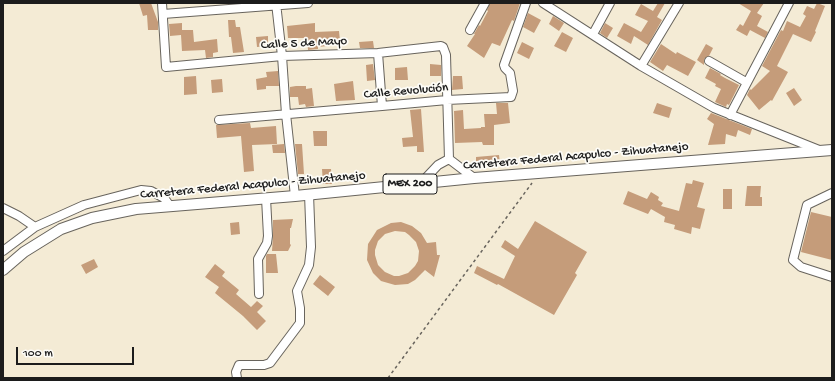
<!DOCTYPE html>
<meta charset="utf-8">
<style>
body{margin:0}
#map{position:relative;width:835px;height:381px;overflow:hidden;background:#f4ebd5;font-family:"Gochi Hand",sans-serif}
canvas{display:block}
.frame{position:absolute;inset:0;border:4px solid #1c1c1c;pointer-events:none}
.scale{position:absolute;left:16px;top:347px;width:118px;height:18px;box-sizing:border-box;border:2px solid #1c1c1c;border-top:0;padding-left:5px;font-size:12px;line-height:14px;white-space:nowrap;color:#1c1c1c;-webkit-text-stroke:3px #fdfcf7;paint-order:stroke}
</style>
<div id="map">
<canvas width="835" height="381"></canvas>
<div class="frame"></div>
<div class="scale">100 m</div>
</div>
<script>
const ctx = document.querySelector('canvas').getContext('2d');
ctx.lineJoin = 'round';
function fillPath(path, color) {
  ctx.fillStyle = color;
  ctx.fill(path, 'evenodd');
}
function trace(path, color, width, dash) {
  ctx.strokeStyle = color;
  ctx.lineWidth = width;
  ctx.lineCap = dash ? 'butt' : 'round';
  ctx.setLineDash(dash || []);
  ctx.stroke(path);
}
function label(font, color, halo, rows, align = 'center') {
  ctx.font = font + ' "Gochi Hand",sans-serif';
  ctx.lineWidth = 3.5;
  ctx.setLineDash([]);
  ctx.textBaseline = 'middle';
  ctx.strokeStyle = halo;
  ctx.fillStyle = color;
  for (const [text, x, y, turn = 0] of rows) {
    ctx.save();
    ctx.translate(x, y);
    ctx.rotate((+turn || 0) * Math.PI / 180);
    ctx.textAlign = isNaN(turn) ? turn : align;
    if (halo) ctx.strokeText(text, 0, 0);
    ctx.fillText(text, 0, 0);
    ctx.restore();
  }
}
fillPath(new Path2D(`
 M139,3h12l7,19v8h-10l-1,-15 -4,1z
 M490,3h30l-6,18 -2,-1 -12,26 -8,-3 -8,15 -17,-12 8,-12h-1l5,-9 1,1 8,-15 -1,-1z
 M658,3h7l-8,14 5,3 -14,25 -14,-9 -3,8 -14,-8 7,-13 17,9 7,-11 -13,-6 6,-11 12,7z
 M738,3h26l-7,10 5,3 -5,10 11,6 -3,6 -15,-8 -3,6 -11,-6 4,-6 3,2 8,-15z
 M817,3l8,3 -10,25 1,1 -5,10 -18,-8 -16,32 11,6 -16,29 -1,-1 -12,10 -12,-15 3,-6 1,1 19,-19 -8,-5 19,-36 2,1 4,-10 13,6 6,-11 -3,-2 4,-8 7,3z
 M528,13l13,7 -7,13 -11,-6z
 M553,16l11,7 -5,8 -10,-7z
 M228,20h7l1,7h4l4,25 -11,1 -2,-16h-2z
 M182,23v7h11l1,12 23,-3 1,13 -5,1v4l-7,1 -1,-8 -23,1 -1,-16 -11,1 -1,-12z
 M315,23v9l24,-1 1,10 -14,1 1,4 -9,1v2l-10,1 -1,-12h-19l-1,-12z
 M605,23l8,5 -6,10 -7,-5z
 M562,32l11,6 -7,14 -12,-6z
 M268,36v10l-11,1 -1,-10z
 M373,41l1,7h-14l-1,-6z
 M522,42l12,6 -5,11 -12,-6z
 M661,44l15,10 1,-2 19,10 -8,14 -21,-11 -4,6 -13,-9z
 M706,44l7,4 -4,8 -5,3v6l-7,-5z
 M373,64l2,16 -8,1 -1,-16z
 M430,64l11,1v11h-11z
 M407,67l1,13h-13v-12z
 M710,68l11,6 -1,1 5,3 14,7 -10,20 -2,-1 -1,3 -11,-5 6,-13 -6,-3 1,-2 -11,-6z
 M278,71l1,15h-13v3l-9,1 -1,-11 11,-2 -1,-5z
 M196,76l1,18 -13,1v-18z
 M453,76h9l1,13 -11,1z
 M222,79l1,13 -11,1 -1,-13z
 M353,81l2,19 -19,1 -2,-17z
 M296,86h10v3l6,-1 2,18 -8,1 -1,-3 -6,1 -1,-8h-8v-10z
 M794,88l8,12 -8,6 -8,-13z
 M496,103h12l2,20 -16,2v20h-11l-1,-3 -27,1 -1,-32 9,-1 1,19 17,-1v-1h4l-1,-13h13z
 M657,103l15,5 -3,10 -16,-5z
 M421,109l3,43h-7v-6l-14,1 -1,-9 11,-1 -3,-27z
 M711,113l41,16 -2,6 -12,-5 -2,7 -10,-3 -1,10 -17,1 6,-21 -7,-5z
 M250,123l1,5 25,-2 1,18 -25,1 2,26 -10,1 -3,-36 -24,2 -1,-13z
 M313,131h14v15h-13z
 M284,144l1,9h-12l-1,-8z
 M295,144h7l2,30h-6z
 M499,155l1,9 -24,1v-8z
 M322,169h9l1,15h-9z
 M693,180l11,3 -7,24 8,2 -5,20 -8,-2 -1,7 -17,-5 1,-4 -11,-3 1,-5 -14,-8 -3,5 -25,-10 5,-13 19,8 4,-7 8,5 -1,3 5,3 -2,3 18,5 7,-28 6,1z
 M747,186h14l-1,11h2v9h-17z
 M723,189h9v20h-9z
 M811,212l21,5v43l-31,-8z
 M293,219l-2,9h-1v16l1,1 -3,6h-16l1,-15v-16z
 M535,221l52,31 -12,21 2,2 -23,40 -56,-31 -1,1 -23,-12 3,-7 27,13 11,-23 -14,-9 4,-7 13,9z
 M239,222l1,12 -9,1 -1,-12z
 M401,222l11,4 9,7 6,10 9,-1 1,13h3l-6,22 -9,-7 -10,10 -7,4 -13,1 -14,-4 -8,-8 -6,-13 1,-16 9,-14 14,-7zM395,231l10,1 4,3 7,7 3,9 -1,10 -3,5 -7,7 -9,3h-5l-9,-4 -7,-7 -3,-10v-5l3,-9 7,-7z
 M267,254h9l2,19h-12v-17z
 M94,259l4,8 -12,7 -5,-9z
 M215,264l10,8 -3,4 17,14 -3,4 15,13 6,-6 6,5 -6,6 9,9 -9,9 -14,-14 -28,-23 4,-6 -14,-10z
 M320,275l15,12 -7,9 -15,-12z`), '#c59c7a');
const minor = new Path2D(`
 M162,3l4,64 116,-11 96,-3 63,-7 2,1 3,8 3,104
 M276,3l6,53 4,58 9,82
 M543,3l98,63 73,42 105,42
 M163,14l145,-11
 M470,30l15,-27
 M593,34l17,-31
 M378,53l4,53
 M709,61l37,21
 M641,66l38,-63
 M730,115l59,-112
 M219,120l163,-14 65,-6 64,-3 2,-6 -3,-18 -5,-5 -1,-3 22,-62
 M449,159l25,19
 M421,183l17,-18 11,-6
 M832,193l-25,12 -14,55 8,7 31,10
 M3,208l16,8 16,11
 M3,251l32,-24 49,-22 57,-15 10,1 13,7 6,8
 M259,294l-1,-35 9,-16 1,-7 -2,-38
 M237,378l-1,-6 3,-7h25l6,-2 30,-40v-15l-3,-17 12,-26 2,-18 -2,-53`);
const major = new Path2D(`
 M3,270l21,-18 37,-23 31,-11 44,-9 159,-13 179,-18 358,-28`);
trace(minor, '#68645d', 10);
trace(major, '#68645d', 12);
trace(new Path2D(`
 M388,378l144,-195`), '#68645d', 1.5, [3, 3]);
trace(minor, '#fff', 8);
trace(major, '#fff', 10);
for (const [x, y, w] of [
 [410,184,54]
]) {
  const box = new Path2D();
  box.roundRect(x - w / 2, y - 10, w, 20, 3);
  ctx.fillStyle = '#fdfcf7';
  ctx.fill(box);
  trace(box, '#1c1c1c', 1);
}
label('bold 12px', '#1c1c1c', null, [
 ["MEX 200",410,184]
]);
label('13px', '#1c1c1c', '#fdfcf7', [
 ["Calle 5 de Mayo",304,44,-3],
 ["Calle Revolución",406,92,-5],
 ["Carretera Federal Acapulco - Zihuatanejo",576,157,-5],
 ["Carretera Federal Acapulco - Zihuatanejo",253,186,-5]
]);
</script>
